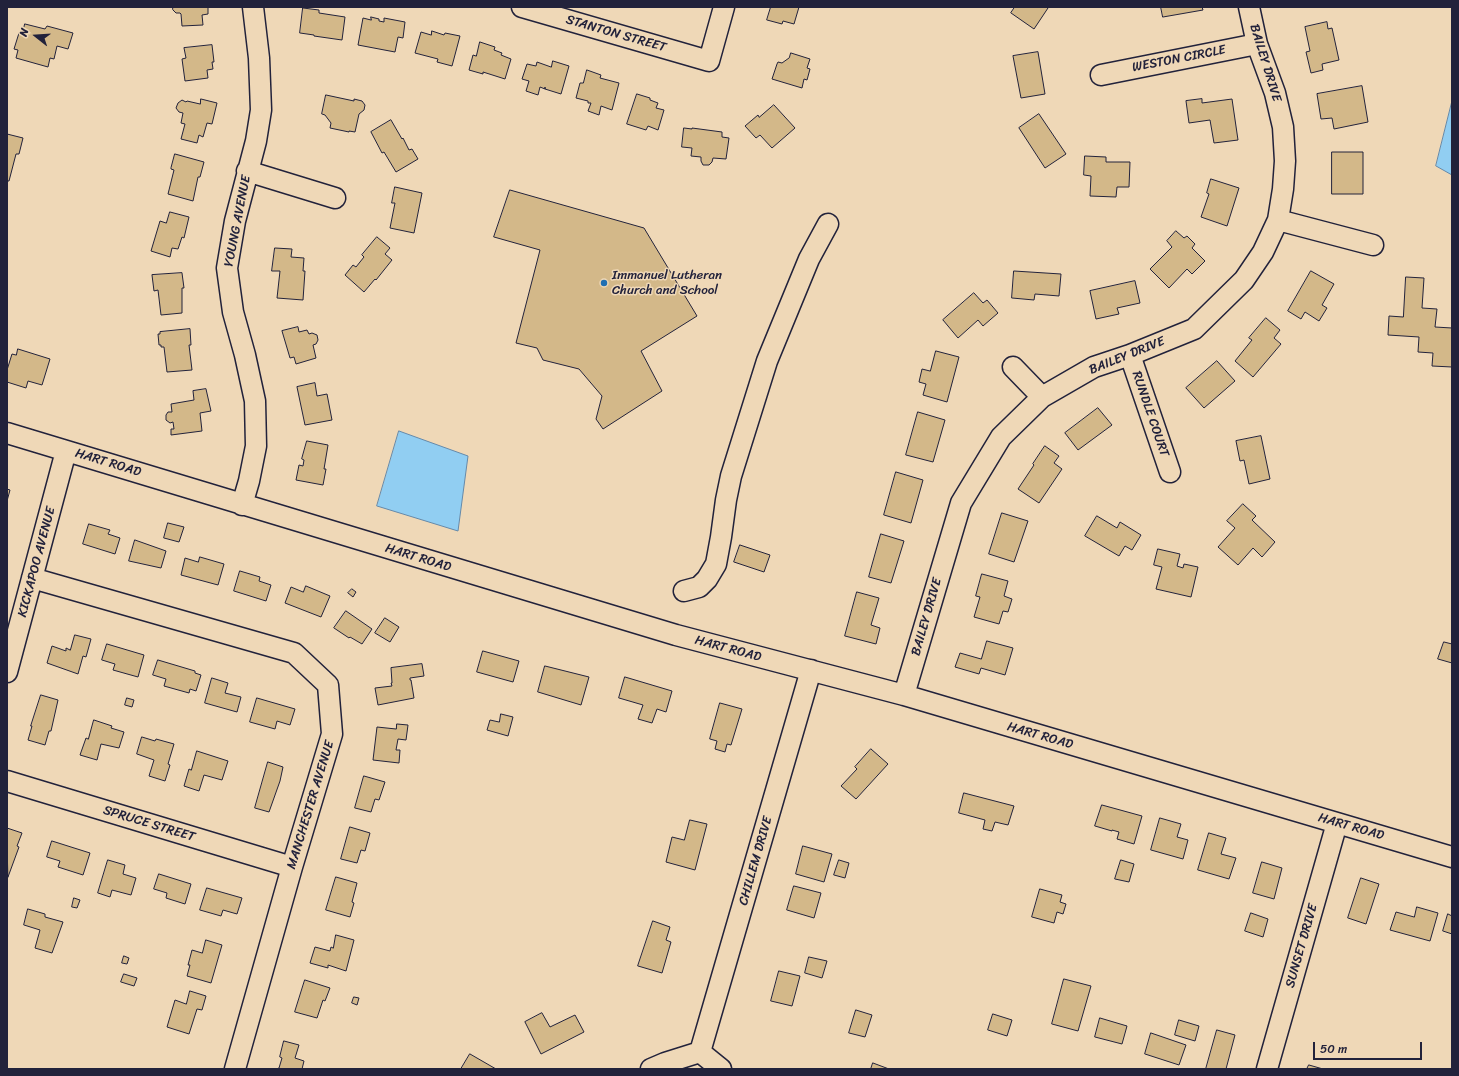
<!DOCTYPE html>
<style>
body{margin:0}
#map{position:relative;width:1459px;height:1076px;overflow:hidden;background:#efd8b7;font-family:Sriracha,sans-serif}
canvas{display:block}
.frame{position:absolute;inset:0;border:8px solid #22223b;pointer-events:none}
.north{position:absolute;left:16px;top:16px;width:40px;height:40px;-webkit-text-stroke:3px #efd8b7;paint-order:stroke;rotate:287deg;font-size:11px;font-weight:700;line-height:16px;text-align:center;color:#22223b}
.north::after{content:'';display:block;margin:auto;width:14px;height:18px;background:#22223b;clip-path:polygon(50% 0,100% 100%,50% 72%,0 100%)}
.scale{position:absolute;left:1313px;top:1042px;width:109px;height:18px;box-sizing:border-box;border:2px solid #22223b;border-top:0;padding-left:5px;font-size:12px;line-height:14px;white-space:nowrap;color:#22223b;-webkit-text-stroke:3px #efd8b7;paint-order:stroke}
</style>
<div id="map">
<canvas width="1459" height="1076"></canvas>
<div class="frame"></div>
<div class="north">N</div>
<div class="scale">50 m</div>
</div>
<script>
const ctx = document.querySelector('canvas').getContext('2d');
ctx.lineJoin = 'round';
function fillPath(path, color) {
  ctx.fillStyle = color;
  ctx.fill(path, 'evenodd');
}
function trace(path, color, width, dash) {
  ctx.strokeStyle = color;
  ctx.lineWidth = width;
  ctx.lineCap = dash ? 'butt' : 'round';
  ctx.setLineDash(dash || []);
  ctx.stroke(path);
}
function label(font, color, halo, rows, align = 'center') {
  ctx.font = font + ' Sriracha,sans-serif';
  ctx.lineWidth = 3;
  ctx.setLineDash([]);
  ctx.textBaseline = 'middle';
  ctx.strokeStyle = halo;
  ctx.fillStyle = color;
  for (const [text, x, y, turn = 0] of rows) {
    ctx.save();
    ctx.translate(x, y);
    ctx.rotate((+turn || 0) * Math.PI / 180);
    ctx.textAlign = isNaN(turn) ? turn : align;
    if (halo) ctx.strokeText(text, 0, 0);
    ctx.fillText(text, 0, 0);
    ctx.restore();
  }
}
const water = new Path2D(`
 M1452,101v74l-16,-9z
 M399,431l69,25 -10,75 -81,-25z`);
fillPath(water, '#91cef2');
trace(water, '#6589a9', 1);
const building = new Path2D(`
 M173,7h35v7l-6,1 1,10 -21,1 -1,-12 -1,-1h-4l-3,-3z
 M771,7h28l-5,17 -11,-3 -1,3 -15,-4z
 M1015,7h31l2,1 -14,21 -23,-16z
 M1161,7h41l1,3 -40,7z
 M303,8l16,2v3l26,4 -3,23 -28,-4v-1l-14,-2z
 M371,17l8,2v2l5,1v-4l21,4 -2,16 -5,-1 -3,15 -37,-7 5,-27 8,2z
 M1327,22l1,7 4,-1 7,32 -17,4 1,6 -12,3 -5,-21 4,-1 -5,-24z
 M25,24l20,5 2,-3 26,7 -5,16 -11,-3 -3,13 -4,-1 -2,9 -32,-9 2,-8 -4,-1 5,-16 3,1z
 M432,31l12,4 1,-2 15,3 -8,30 -15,-4 1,-3 -23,-6 6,-21 10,3z
 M480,42l15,5 -1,3 8,3 -1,2 10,4 -6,20 -22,-7v2l-14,-4 4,-15 3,1z
 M212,45l2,17h-2l1,7 -6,1 1,8 -23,3 -3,-22 4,-1 -2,-10z
 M1038,52l7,42 -24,4 -8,-42z
 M791,53l19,6 -3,9 3,1 -3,11 -3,-1 -2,9 -30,-9 5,-15 1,-2 4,1 7,-5z
 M553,61l16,5 -8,28 -16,-5v-2v2l-5,-2 -2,8 -12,-4 3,-10 -7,-2 5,-15 9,2 1,-4 14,5z
 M587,70l14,5 -1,3 19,5 -7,27 -11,-4 -2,9 -11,-4 3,-8h-3v-2l-12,-3 4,-15h3z
 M1362,86l6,36 -34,7 -2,-11 -11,1 -4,-25z
 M637,94l13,4v2l8,3 -2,5 8,2 -6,20 -10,-4 -2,4 -19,-6z
 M326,95l28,6v-2l8,2 3,4 -1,5 -5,4 -4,18 -6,-1v1l-19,-4 1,-5 -6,-8 -3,-1z
 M201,99l16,4 -5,21 -5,-1 -4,14 -4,-2 -2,8 -16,-4 4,-15 -4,-1 2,-10 -4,-1 -3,-4 2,-5 4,-3 4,2 1,-1 13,3z
 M1202,99v4l30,-4 6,41 -24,3 -4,-23 -21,3 -3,-22z
 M774,105l21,23 -23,20 -12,-13 -4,3 -11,-12 13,-11 1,2z
 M1039,114l27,40 -21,14 -26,-40z
 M391,120l11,19 1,-1 6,12 3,-1 6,10 -22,13 -12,-20 -2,1 -11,-21z
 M684,128l8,1v-1l30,4v5l7,1 -3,21 -13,-1 -1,4 -3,3h-6l-2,-4v-4l-10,-1 1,-8 -10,-1z
 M7,134l16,4 -4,16h-3l-7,27h-2z
 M1332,152h31v42h-31z
 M175,154l29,8 -4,15h-2l-5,24 -25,-7 6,-24 -3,-1v-1z
 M1085,156l21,1v5h24l-1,25h-12l-1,10 -26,-1 1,-20 -7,-1z
 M1211,179l28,9 -12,38 -26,-9 8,-23 -2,-1z
 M395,187l27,6 -8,40 -24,-5 5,-25h-3z
 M510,190l134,38 53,88 -56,35 21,40 -59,38 -7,-10 6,-23 -23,-27 -36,-9 -6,-12 -21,-5 24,-93 -46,-13z
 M170,212l19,5 -5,21 -2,-1 -4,12 -6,-1 -2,9 -19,-6 9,-30 6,2z
 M1176,231l8,7 3,-2 8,8 -3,4 13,13 -13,13 -5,-5 -18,19 -19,-19 22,-22 -5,-6z
 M377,237l13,11 -5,6 7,6 -16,20 -1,-1 -11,13 -19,-17 8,-10 3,2 8,-10 -2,-2z
 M275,248l17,1 -1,8 13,1 -1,13h2l-2,29 -26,-2 3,-27h-8z
 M1014,271l47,3 -2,22 -24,-2 -1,6 -22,-2z
 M1311,271l23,13 -12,21 5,3 -8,13 -14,-9 -4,7 -13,-8z
 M182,273l2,15h-2v25l-21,2 -3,-25 -4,1 -2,-16z
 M1406,277l18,1 -2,30 15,1 -2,18 17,1v39l-20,-1 1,-13 -15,-1 1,-15 -31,-2 1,-19 14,1z
 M1135,281l5,22 -23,5 2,6 -23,5 -6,-28z
 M974,293l9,10 4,-3 11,13 -15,13 -5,-6 -20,18 -15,-18z
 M1266,318l14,12 -6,8 7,6 -28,33 -18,-16 17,-21 -3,-2z
 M298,327l1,5 8,-2 2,4 3,-1 5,2 1,5 -2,4 -3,1 3,13 -20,6 -2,-7 -4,1 -8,-27z
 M190,329l1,16h-2l3,25 -25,2 -3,-25h-3v-2h-2l-1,-11h2v-2z
 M18,349l32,10 -8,26 -14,-4 -2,7 -19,-6v-12l5,-16 4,1z
 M936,351l23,6 -12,45 -24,-7 3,-11 -7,-2 3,-13 8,2z
 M1217,361l18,20 -31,27 -18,-20z
 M315,383l2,13 10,-2 5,26 -27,5 -8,-38z
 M206,389l5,22 -11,2 2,18 -31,4v-6h3l-1,-7 -3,1 -4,-3v-5l2,-3h4l-1,-8 23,-4 -1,-9z
 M1098,408l14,17 -34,25 -13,-17z
 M918,412l27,8 -12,42 -27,-7z
 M1261,436l9,43 -21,5 -5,-24 -4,1 -4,-20z
 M307,441l21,4 -4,24h2l-3,16 -27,-5 3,-15 4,1 1,-6 -2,-1z
 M1045,446l14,10 -5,7 8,6 -23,34 -21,-14 16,-24 -1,-1z
 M896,472l27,8 -12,43 -27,-8z
 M7,489l3,1 -3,11z
 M1243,504l13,12 -4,4 23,22 -13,15 -9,-9 -15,17 -20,-18 17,-19 -8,-7z
 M1002,513l26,8 -14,41 -25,-8z
 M1097,516l20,12 3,-6 21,13 -9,15 -7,-4 -6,10 -34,-20z
 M168,523l16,4 -5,15 -15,-4z
 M89,524l21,6 -2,4 12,4 -5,16 -32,-10z
 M881,534l23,7 -13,42 -22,-6z
 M135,540l31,11 -5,17 -32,-7z
 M740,545l30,10 -6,17 -30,-10z
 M1158,549l22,5 -3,12 6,2 1,-4 14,3 -7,30 -35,-8 6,-22 -8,-2z
 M200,557l24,7 -6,21 -37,-10 4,-17 13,4z
 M240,571l20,6 -1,4 12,4 -5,16 -32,-10z
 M982,574l26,7 -4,15 8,3 -4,13 -5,-1 -4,13 -25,-7 6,-20 -4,-1z
 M306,586l24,10 -9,21 -36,-14 6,-16 12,5z
 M352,589l4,3 -3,5 -5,-4z
 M857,592l22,6 -8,27 9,3 -4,16 -31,-8z
 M346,611l26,18 -10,15 -12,-7 -1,1 -15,-10z
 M385,618l14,9 -9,15 -15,-9z
 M75,635l16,4 -5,18 -3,-1 -5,18 -31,-11 5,-17 14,5v-3l4,2z
 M987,641l26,7 -8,27 -24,-7 -2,6 -24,-7 5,-14 21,6z
 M1444,642l8,2v19l-14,-4z
 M107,644l37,11 -6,22 -25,-7 2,-6 -13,-4z
 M483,651l36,10 -6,21 -36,-10z
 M158,660l37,11v2l6,2 -5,16 -6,-2 -1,4 -25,-7 2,-7 -13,-4z
 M422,664l2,12 -14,2v2h1l3,18 -36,7 -3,-17 17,-2 -1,-3h1l-1,-15z
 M545,666l44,11 -8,28 -43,-13z
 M625,677l47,14 -6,21 -9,-3 -5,14 -14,-4 5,-14 -24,-7z
 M212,678l16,5 -3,10 16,4 -4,15 -32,-9z
 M41,695l17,5 -7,31h-2l-4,14 -17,-5 4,-14h-1z
 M127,698l7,2 -2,7 -7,-2z
 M257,698l38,11 -5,16 -13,-4 -2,8 -25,-7z
 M720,703l22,6 -11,36 -4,-1 -2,8 -10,-3 2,-8 -7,-2z
 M501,714l12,3 -5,19 -21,-6 3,-10 9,2z
 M94,720l18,6 -1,2 13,4 -5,16 -18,-4 -4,16 -17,-5 6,-17 2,1z
 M397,724l11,1 -2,15 -8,-1 -2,11h4l-1,13 -26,-3 4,-33 19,2z
 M142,737l13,4 1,-2 18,5 -6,20 2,1 -5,16 -16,-5 5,-16 -17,-6z
 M871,749l17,15 -32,35 -15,-13 16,-17 -2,-2z
 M197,751l31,10 -6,19 -18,-5 -5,16 -15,-5 5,-17 2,1z
 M268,762l15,5 -3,14 -11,31 -14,-4z
 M364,776l21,6 -6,18 -4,-1 -4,13 -16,-4z
 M964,793l50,13 -6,19 -13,-3 -3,9 -9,-2 2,-9 -26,-7z
 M1102,805l40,11 -8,28 -17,-5 2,-7 -7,-2v1l-17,-5z
 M1160,818l21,6 -4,13 11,3 -5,19 -32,-9z
 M690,820l17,4 -12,46 -29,-8 6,-25 12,3z
 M350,827l20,6 -5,18 -4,-1 -4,13 -16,-4z
 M7,828l15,5 -5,13 2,1 -11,30z
 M1209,833l17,5 -5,16 15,4 -7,21 -31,-9z
 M52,841l38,12 -7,22 -25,-8 2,-6 -13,-4z
 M803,846l29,8 -8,28 -28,-8z
 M108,860l17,5 -2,9 13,4 -5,17 -19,-5 -2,7 -12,-4z
 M839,860l10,3 -4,15 -11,-3z
 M1121,860l13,4 -5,18 -14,-3z
 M1262,862l20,6 -8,31 -21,-6z
 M159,874l32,10 -6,20 -19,-6 1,-5 -13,-4z
 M336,877l21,6 -5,19 2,1 -4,14 -24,-7z
 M1361,878l18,6 -13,40 -18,-6z
 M794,886l27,7 -7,25 -27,-8z
 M207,888l35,10 -5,16 -14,-4 -2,6 -21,-6z
 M1040,889l22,6 -2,7 6,2 -3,10 -6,-2 -3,11 -22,-6z
 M74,898l6,2 -3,8 -5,-1z
 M1417,907l21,6 -8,28 -40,-11 6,-18 18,5z
 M28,909l17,5v3l18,5 -11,31 -17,-5 5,-18 -16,-5z
 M1251,913l17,6 -5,18 -18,-6z
 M1448,914l4,2v18l-9,-3z
 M653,921l17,6 -4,13 5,2 -9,31 -24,-7z
 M336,935l18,5 -8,31 -18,-6v3l-18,-5 5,-16 15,4 1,-4 2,1z
 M206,940l16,5 -11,38 -24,-7 3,-11h-2l4,-15 10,3z
 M124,956l5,2 -2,6 -5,-1z
 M809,957l18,4 -5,17 -17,-5z
 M779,971l21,5 -8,30 -21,-5z
 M124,974l13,4 -3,8 -13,-4z
 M1064,979l27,7 -13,45 -26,-7z
 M305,980l25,8 -5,13 -2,-1 -6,18 -22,-6z
 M190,991l16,5 -4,14 -5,-1 -8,25 -22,-7 8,-27 11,4z
 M354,997l5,1 -2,7 -5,-2z
 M856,1010l16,5 -7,22 -16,-4z
 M542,1013l8,14 25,-12 9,17 -43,22 -16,-32z
 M993,1014l19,6 -5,16 -19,-6z
 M1100,1018l27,8 -5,18 -27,-7z
 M1179,1020l20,6 -4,15 -20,-6z
 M1217,1030l18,5 -9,34h-20z
 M1151,1033l35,12 -7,20 -34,-11z
 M284,1041l15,4 -4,13 9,3 -2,8h-25l2,-1 3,-10 -2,-1z
 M470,1054l26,15h-35z
 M873,1063l16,6h-18z
 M1309,1065l14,4h-16z`);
fillPath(building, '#d3b889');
trace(building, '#22223b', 1);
const minor = new Path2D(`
 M522,7l187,54 15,-54
 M1101,75l156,-31
 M247,171l88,27
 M1278,220l95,25
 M1130,355l40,117
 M1013,367l29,30
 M7,433l669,202 228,60 548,162
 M242,505l7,-24 7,-35 -1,-45 -10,-46 -12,-43 -6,-44 8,-47 21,-80 5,-31 -2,-52 -6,-51
 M32,578l262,75 34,32 4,49 -40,133 -57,202
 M684,591l15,-4 8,-8 9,-15 5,-27 5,-37 5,-24 36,-115 42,-102 19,-35
 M7,672l59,-221
 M904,695l57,-192 40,-66 41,-40 52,-30 36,-12 64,-26 50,-49 19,-28 15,-32 5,-31 2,-28 -2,-34 -8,-34 -18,-49 -8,-37
 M7,781l285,86
 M700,1052l111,-382
 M700,1052l21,17
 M651,1069l14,-6 35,-11
 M1267,1069l70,-246`);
trace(minor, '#22223b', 23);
trace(minor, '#efd8b7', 20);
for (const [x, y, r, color] of [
 [604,283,4,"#1f6fb2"]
]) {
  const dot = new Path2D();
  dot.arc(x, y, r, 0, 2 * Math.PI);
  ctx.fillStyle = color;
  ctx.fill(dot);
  trace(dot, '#efd8b7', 1.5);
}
label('13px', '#22223b', '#efd8b7', [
 ["STANTON STREET",616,34,16],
 ["WESTON CIRCLE",1179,59,-11],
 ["BAILEY DRIVE",1265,63,73],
 ["YOUNG AVENUE",238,221,-79],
 ["BAILEY DRIVE",1127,356,-22],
 ["RUNDLE COURT",1150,414,71],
 ["HART ROAD",108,463,17],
 ["HART ROAD",418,558,17],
 ["KICKAPOO AVENUE",37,562,-75],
 ["BAILEY DRIVE",927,617,-74],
 ["HART ROAD",728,649,15],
 ["HART ROAD",1040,736,16],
 ["MANCHESTER AVENUE",311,805,-73],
 ["SPRUCE STREET",149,824,17],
 ["HART ROAD",1351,827,16],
 ["CHILLEM DRIVE",756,861,-74],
 ["SUNSET DRIVE",1302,946,-74]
]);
label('13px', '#22223b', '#efd8b7', [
 ["Immanuel Lutheran",612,276],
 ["Church and School",612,291]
], 'left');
</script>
